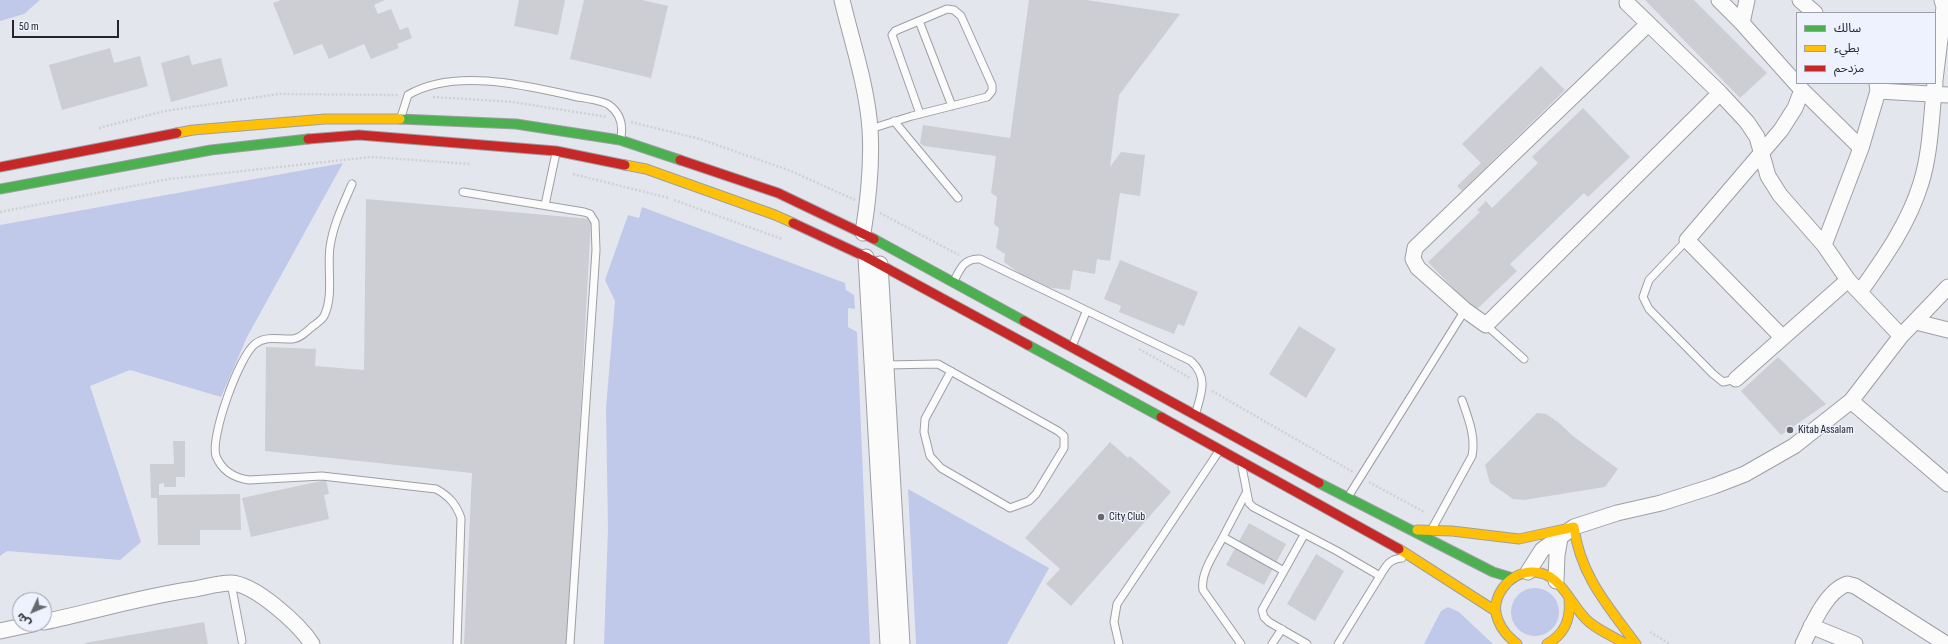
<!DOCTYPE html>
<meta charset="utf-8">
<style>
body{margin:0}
#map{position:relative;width:1948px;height:644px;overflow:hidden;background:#e4e6ee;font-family:"Sofia Sans Condensed","Noto Sans Arabic",sans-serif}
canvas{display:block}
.legend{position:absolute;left:1796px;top:12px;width:140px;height:72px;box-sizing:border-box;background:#eef1fe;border:1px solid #9da0a9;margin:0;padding:5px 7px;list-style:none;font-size:12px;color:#24262a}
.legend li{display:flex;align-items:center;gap:8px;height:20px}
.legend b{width:20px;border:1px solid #9da0a9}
.north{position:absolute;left:12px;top:592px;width:40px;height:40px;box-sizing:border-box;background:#eef1fe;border:1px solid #9da0a9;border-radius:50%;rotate:226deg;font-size:11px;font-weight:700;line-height:16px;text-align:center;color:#24262a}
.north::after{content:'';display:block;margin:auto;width:14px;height:18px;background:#67696f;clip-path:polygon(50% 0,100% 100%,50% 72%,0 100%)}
.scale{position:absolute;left:12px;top:20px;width:107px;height:18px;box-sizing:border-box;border:2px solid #24262a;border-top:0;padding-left:5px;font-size:12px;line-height:14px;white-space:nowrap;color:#24262a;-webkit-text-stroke:3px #eef1fe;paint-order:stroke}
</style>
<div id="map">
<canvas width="1948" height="644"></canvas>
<ul class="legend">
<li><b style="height:5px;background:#4caf50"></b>سالك</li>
<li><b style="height:5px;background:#ffc107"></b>بطيء</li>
<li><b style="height:5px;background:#c62828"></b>مزدحم</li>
</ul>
<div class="north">ش</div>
<div class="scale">50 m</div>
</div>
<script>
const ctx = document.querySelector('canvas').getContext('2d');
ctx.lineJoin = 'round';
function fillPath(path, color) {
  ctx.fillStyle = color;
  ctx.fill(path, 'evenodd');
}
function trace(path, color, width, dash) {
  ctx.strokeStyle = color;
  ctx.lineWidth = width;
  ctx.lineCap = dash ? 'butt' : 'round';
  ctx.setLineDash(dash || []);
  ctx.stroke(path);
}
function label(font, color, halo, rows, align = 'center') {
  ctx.font = font + ' "Sofia Sans Condensed",sans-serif';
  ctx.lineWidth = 3;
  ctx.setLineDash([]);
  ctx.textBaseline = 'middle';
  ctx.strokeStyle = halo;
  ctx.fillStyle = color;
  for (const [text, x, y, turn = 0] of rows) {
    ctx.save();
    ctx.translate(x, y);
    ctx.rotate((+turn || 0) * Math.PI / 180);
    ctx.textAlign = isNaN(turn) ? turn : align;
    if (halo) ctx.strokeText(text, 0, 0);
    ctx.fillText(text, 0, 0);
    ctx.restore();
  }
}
fillPath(new Path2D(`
 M0,0h40l-16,14 -24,7z
 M343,163l-96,174 -26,60 -91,-27 -40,16 51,156 -21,18 -113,-9 -7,5v-331z
 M642,207l203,76 1,7 8,5 1,14 -7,-1v19l9,5 13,312h-266l4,-116 -2,-120 9,-107 -10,-21 23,-65 11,3z
 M908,489l141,79 -42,76h-91z
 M1511 612a24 24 0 1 1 48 0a24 24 0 1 1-48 0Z
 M1448,607l11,5 34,32h-69l17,-33z`), '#c1c9ea');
fillPath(new Path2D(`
 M281,0h104l-11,5 4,9 13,-5 9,21 8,-3 4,11 -15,6 2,4 -28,11 -7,-15 -35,15 -7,-15 -28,11 -21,-52z
 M519,0h46l-7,35 -44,-9z
 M584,0h58l26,6 -17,72 -81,-19z
 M1029,0h57l94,14 -61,81 -9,72 11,-15 24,3 -5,41 -20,-3 -10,68 -13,-2 -2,15 -22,-4 -3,20 -34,-4 -32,-24 1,-8 -9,-6 3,-20 -5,-4 3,-27 -6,-4 5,-37 -72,-10 -4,-3 3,-18 87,13z
 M1645,0h49l73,73 -27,25z
 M110,48l4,15 26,-7 8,30 -86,24 -13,-45z
 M189,55l3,10 29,-7 7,28 -57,16 -10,-39z
 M1541,66l24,24 -103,101 -5,-5 24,-23 -19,-19z
 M1583,108l47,49 -42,40 -4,-4 -74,71 7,7 -42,40 -47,-49 52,-50 -3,-2 9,-9 6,7 46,-45 -6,-6z
 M366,199l225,20 -23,425h-104l8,-171 -207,-22 1,-104 50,2 -1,17 49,4z
 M1120,260l78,32 -14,34 -6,-2 -4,10 -55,-22 2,-6 -17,-7z
 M1299,326l37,23 -30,49 -37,-24z
 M1778,357l48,47 -45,31 -40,-44z
 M1537,413l9,1 12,8 15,14 45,33 -13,18 -81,13 -11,-1 -23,-16 -5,-18z
 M173,441h12v36h-9v10h-12v-4l-5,1v11l81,-1 1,36h-41v15h-42l-1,-47h-6l-1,-34h24z
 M1110,442l18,16 2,-2 41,36 -100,114 -25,-22 14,-15 -35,-31z
 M326,480l3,14 -5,1 5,24 -78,18 -9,-39z
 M1249,523l37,21 -22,41 -38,-20z
 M1316,554l28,17 -29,50 -28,-17z
 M204,622l4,22h-123v-1z`), '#ccced3');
const lane = new Path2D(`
 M919,21l33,85
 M401,117l7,-22c46,-27 116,-10 165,1 9,2 29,4 36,9 11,8 14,20 12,32
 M894,121l64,77
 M870,129l42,-13 75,-19 5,-6v-6l-31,-69 -7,-6 -7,-1 -52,22 -3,4 28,79
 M352,184c-9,21 -19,41 -22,63 -3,22 4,49 -6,69 -2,4 -7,7 -11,10 -6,5 -12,12 -20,13 -13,1 -27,-4 -38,5 -16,12 -45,93 -39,112 6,15 19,22 33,24l73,-4 114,13c13,7 20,15 25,29l-4,126
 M463,192l121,20 6,2 5,8 1,28 -26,394
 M545,205l11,-52
 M1687,240l-38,40 -6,17 6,12 64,65 10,8 13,-3
 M954,281c6,-12 10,-23 26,-22l211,102c17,16 11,31 5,51
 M1486,325l38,34
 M1073,344l13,-32
 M885,365l53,-1 120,67 6,5v12l-28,46 -7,7 -19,7 -69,-40 -11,-12 -6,-24 1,-13 26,-48
 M1242,467l7,36 4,4 84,44 43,25c6,-10 9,-17 22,-18
 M1246,493l-23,44 61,34 20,-36
 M1348,497l117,-187
 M1433,527l39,-71c4,-20 -4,-38 -10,-56
 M1223,537c-8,16 -23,36 -20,53l38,54
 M1284,571l-22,39 2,7 5,5 38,22
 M231,583l11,58
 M1119,644l-5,-22 3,-18 102,-153
 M1272,644l10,-15
 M1338,644l42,-68`);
const street = new Path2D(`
 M842,0c10,42 25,86 28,129 2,31 -2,73 -7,104
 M1719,0l23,23 60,67 59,58
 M1800,0l15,13
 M1627,3l93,90 27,29 10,15 11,39 12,19 44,50 24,35 53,56
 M1742,23l5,-23
 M1648,24l-233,224 -2,11 5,9 47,42 21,15 234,-232
 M1935,80l9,-73 -2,-7
 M1878,91l70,4
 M1824,245l37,-97 17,-57 -1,-8
 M866,257l22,387
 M880,264l22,380
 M1860,292c24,-34 49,-69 61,-109 10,-32 10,-67 14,-100
 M1916,322l32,8
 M1782,337l-95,-97 94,-110 14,-22 7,-18
 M1736,379l112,-99
 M1851,401l97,83
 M1528,572l14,-22 32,-23 43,-14 44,-10 53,-17 31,-12 49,-28 57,-45 50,-65 47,-49
 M1556,581l1,-26 3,-17
 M44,622c51,-11 100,-26 151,-33 11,-2 24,-6 36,-6 24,1 68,41 81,61
 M1811,626l44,18
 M0,631l33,-7
 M1803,644c9,-19 23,-53 44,-60l8,2 88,56`);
const fast = new Path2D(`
 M400,119l116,5 104,16 60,20
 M0,189l211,-39 97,-11
 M874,239l150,82
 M1028,345l133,72
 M1319,483l174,89 20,6`);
const slow = new Path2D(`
 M177,133l16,-3 132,-11h75
 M625,165l21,4 129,46 18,8
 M1417,530l35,1 67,8 55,-12c6,48 34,79 62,117
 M1399,549l95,61
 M1517,644c-8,-7 -15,-13 -19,-24 -9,-21 10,-47 33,-48 31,-1 38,33 58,50 11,9 25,15 37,22
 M1547,644c18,-10 24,-25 22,-45`);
const jam = new Path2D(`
 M308,139l51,-4 197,16 69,14
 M680,160l98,33 96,46
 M0,167l177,-34
 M793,223l73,34 162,88
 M1024,321l295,162
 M1161,417l238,132`);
trace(lane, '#9e9fa4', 9);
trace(street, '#9e9fa4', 17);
trace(fast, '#9e9fa4', 11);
trace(slow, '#9e9fa4', 11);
trace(jam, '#9e9fa4', 11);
trace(new Path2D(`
 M433,97l80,5 94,15
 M631,122l69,17 91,32 64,29
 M99,128l66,-17 113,-17 120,1
 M573,174l96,24
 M674,200l108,39
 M0,212l169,-33 202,-22 100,7
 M880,213l79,42
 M1139,349l51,29
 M1212,391l141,81
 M1369,482l55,30
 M1650,632l20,12`), '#d0d1d3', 2.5, [2, 2]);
trace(lane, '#fbfbfc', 7);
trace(street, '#fbfbfc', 15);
trace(fast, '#4caf50', 9);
trace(slow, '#ffc107', 9);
trace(jam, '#c62828', 9);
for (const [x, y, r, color] of [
 [1790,430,4,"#67696f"],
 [1101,517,4,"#67696f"]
]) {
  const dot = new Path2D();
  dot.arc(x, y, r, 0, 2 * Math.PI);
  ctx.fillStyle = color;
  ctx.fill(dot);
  trace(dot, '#eef1fe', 1.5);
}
label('12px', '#24262a', '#eef1fe', [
 ["Kitab Assalam",1798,430],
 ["City Club",1109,517]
], 'left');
</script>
